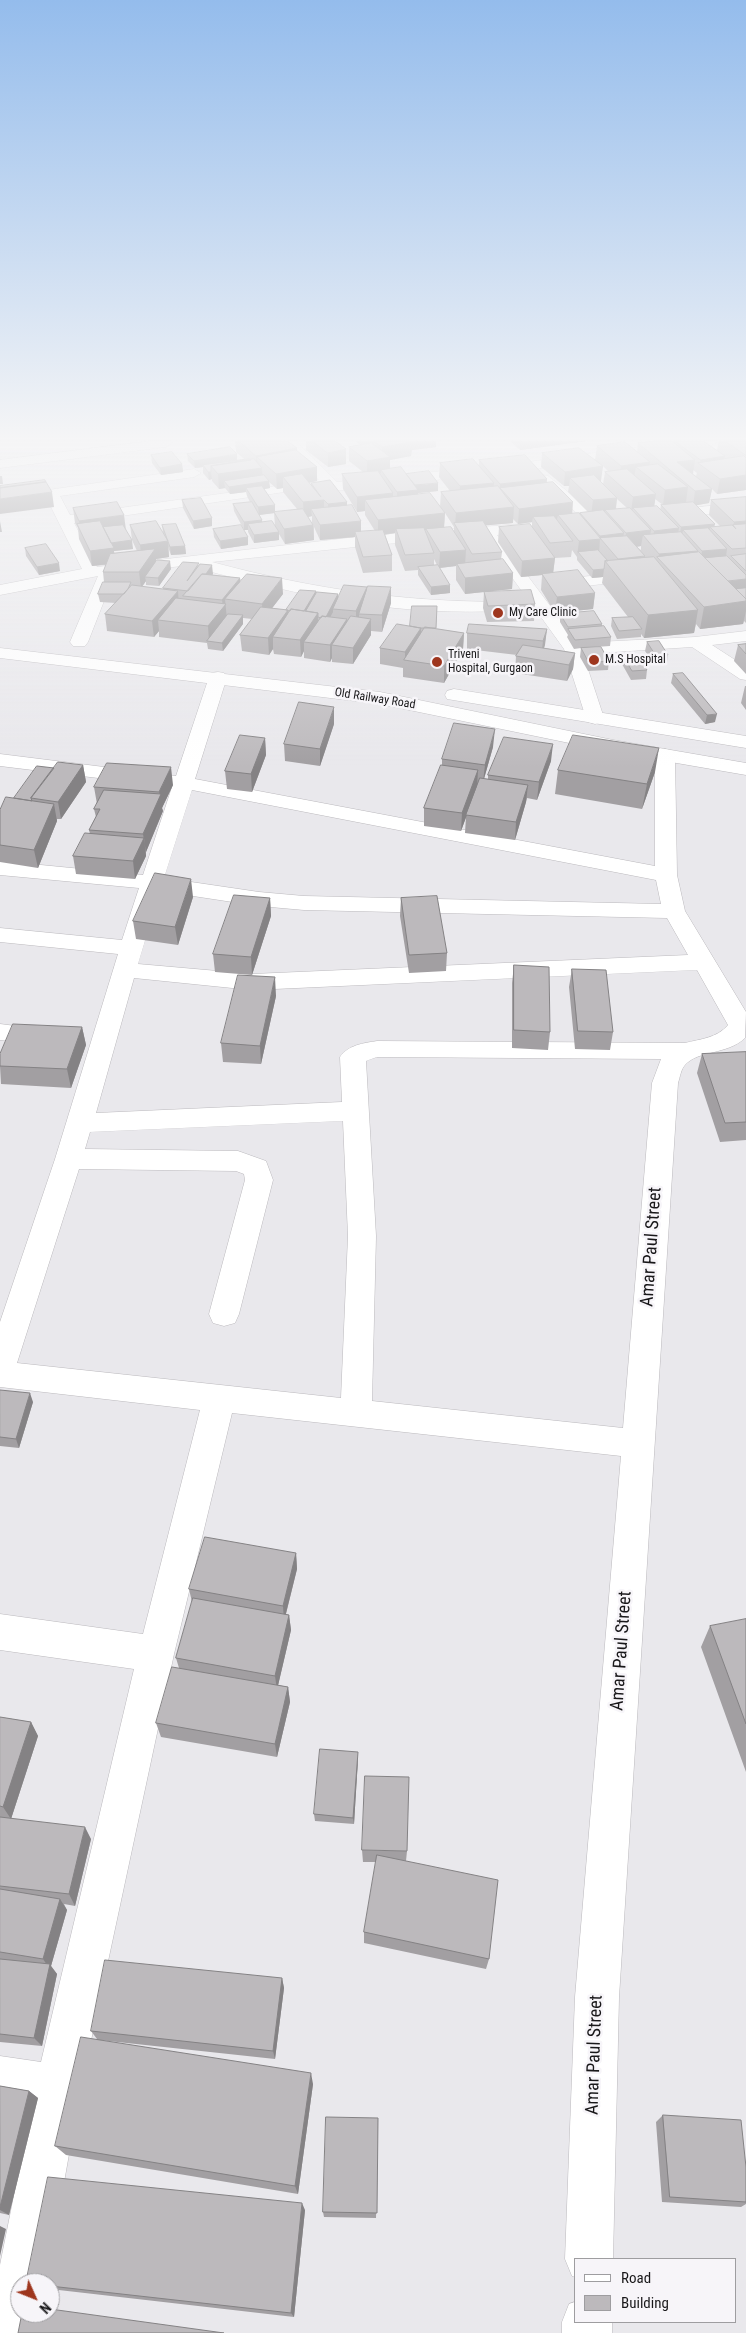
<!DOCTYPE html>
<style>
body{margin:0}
#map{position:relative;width:746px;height:2333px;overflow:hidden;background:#e9e8ec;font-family:"Roboto Condensed",sans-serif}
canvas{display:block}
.legend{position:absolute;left:574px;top:2258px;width:162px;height:65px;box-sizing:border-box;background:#f7f5f9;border:1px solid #9e9da0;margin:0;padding:6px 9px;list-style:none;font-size:15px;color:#19181a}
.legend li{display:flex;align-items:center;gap:10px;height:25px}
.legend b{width:25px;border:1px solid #9e9da0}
.north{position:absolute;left:10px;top:2273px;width:50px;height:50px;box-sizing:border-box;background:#f7f5f9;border:1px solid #9e9da0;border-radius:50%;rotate:134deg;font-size:14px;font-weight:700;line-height:20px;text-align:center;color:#19181a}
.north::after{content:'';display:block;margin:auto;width:18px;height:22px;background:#9e361e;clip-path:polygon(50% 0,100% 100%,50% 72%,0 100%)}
</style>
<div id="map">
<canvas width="746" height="2333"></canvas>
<ul class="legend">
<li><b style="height:6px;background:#fff"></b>Road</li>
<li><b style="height:14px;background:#bcb9bc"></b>Building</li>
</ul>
<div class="north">N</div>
</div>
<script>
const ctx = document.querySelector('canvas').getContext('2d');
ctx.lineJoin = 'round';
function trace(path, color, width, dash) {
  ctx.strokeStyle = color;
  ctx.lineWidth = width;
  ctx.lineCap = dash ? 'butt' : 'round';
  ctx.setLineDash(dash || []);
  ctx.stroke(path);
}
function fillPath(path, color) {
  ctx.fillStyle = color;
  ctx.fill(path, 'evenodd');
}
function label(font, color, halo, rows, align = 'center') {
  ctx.font = font + ' "Roboto Condensed",sans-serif';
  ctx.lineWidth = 5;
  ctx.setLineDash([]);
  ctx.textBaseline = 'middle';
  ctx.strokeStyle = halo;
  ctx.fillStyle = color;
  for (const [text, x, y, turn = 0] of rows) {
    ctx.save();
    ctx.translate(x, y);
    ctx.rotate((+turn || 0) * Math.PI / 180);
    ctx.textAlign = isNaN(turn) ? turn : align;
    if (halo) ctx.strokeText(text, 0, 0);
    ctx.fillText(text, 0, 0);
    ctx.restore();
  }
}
const minor = new Path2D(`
 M150,441h21l2,2 -7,4 -166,21v-8z
 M281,441h15l41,41 191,-20 154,-21h37l-7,4 -184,25 -194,21 -9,-5 -251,37 23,44 277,-32 160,-12 8,5 -3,3 -42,4 81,108 117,-6 51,-6v10l-34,4 34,22v13l-6,-1 -48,-32 -109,7 21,64 -2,4 -7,2 -7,-2 -2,-4 -22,-69 -28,-39c-47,2 -94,3 -141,-2 -68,-7 -135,-23 -202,-41l-1,-2 -77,8 -27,69 -3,4h-12l-3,-4 28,-66 -98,19v-10l82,-16 -37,-74 3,-5 146,-21 7,4 -7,4 -134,19 10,19 249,-35zM482,536l47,65c-109,4 -213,-11 -317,-39l162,-17z
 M543,475l5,1 54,43 3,3 -3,3h-10l-54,-43 -2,-3 2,-3z
 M746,502v8l-82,9 -7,-4 7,-4z
 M640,571l6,2 2,3 -2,3 -95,11 -6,-2 -2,-3 2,-3 6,-2z
 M218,672l6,1 3,4 -32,102 460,87v-111l3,-4 7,-2 7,2 3,4 2,120 8,36 61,101 -1,26c-18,17 -47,12 -60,27 -4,4 -5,12 -7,18l-59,914 -6,262h-38v18l-3,-1 -7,-17 10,-262 46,-541 -389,-43 -58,241 -93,433 -35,196h-26v30h21l-4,20h-37v-68l32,-159 -32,-4v-46l41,6 93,-393 -134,-19v-36l143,20 57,-224 -200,-23v-65l55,-163 63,-205 -118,-12v-14l122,12 17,-52 -139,-13v-14l143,14 29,-88 -172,-21v-12l176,22 33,-99 3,-4zM192,790l464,90 5,24 -357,-8 -45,-4 -95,-14zM160,891l99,15 45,4 363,8 21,37 -436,19 -114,-10zM697,970l31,55c-11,13 -27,14 -43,18l-308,-2c-13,2 -29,4 -37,16l2,45 -246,11 38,-135 118,12zM377,1057l284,2 -9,24 -29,345 -251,-27 4,-165 -10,-175zM343,1121l5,115 -7,162 -324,-35 62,-194 157,2 8,3 1,6 -36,134 4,9 11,3 11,-3 4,-9 34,-134 -7,-19 -28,-10 -153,-2 5,-17z
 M0,1024l55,7 4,6 -4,6 -9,2 -46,-5z
 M575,2302v20h37v11h-50v-11l7,-18z`);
const secondary = new Path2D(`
 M0,648l380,44 233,48 133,23v12l-133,-23 -233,-48 -380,-46z
 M454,689l292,47v12l-299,-49 -2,-4 2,-4z`);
trace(minor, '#bbb9bd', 1);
trace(secondary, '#bbb9bd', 1);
fillPath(minor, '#fff');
fillPath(secondary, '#fff');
fillPath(new Path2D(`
 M235,441h52l10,7v3l20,30 -8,2 2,2v-2l36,19v3l14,16v11l14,-1 -10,-16v-4l-8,1 -14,-23 -1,-15 21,-2 -14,-11v-14l11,-2 -5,-4h81v6l-24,3 -1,6 -21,4v9l16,5 32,17 -20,2v1l22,13 1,-15 9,-1 -11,-14 1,-14 39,2v-5l68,23 25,31 8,1v-2l8,-1 -20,-20 1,-6h-5l-23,-19 1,-14 53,7 2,-14 40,6 1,-9 35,-1v-1h30l14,9 2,-9h27v49l-29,4 -5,-5 -3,14 -13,2 19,19 -1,3 6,-1 -11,-11 2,-15 35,-3v126l-2,-2 -1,3 -43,5 -4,-5 -2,9 -50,5 -3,-4v3l-24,2 -6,-13 1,-8 16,-1 -26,-34 1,-6 -11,1 -15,-18v-3l-5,-7 -1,7 -16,1 -2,15 42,20 -2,16 -38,4 -14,-23 1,-15 -21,2 -23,-35 1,-15 33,-1v-4l-14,2 -5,-5v4l-28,2 17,27 -1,8 12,13 -1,16 -22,2 45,13 -1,17 -47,1 -4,-14 1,-16 -19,2 -9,-14v-14l-16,2 10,25 -19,2 -13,-20v-5l-13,1 -10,-26v-12l-10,2 7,20v16l-29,2 -8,-26v-10l-35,3 -6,-13v13l-29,4 -6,-10v6l-25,3 -6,-11v-2h-4l-10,-19 -1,-7 17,-2 -3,-6 -1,-4 -16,2 -5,-6 -6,1 -7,-8v-2l-3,1 -6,-7v-6l-8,1 -7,-7 -1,-7 50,6 7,-1 -8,-7zM603,466l6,6h-4l-2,12 -3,-3zM693,470l4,3 -1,3 -3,-2zM269,482l8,7 6,-1v4l14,17 -22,3 -11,-23 6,-1zM617,499l10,9 -11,1zM655,499l8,6h-2l-1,5 -6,-4zM274,513l1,13 -13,-4 -3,-7zM445,513l9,14v4l-10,-4zM312,516v7l-4,-6zM641,546v4l-4,-3zM434,559l3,6h-3z
 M306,441h29l11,8v15l-18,3 -22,-17z
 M510,441h77l-67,9z
 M151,455l31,9 1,8 -22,3 -9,-12z
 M182,500l30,18v8l-18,3 -11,-21z
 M73,508l53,21 7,20 -19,2v2l23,-2 -5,-11 -2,-15 33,8 -1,-8 23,21 1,8 -15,1 -3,-8 1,10 -13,2v3l15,7 -12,17 -13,-1v-4l-4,6 21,2v-1l36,-23 14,9 -1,1 28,3v4l43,12 -11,14 14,2 30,-19 1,2 21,1v3l29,-10v4l24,12 -9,29 -11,-1v4l-18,29 -21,-2v-4l-2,4 -26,-4v-7l-3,6 -27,-3 -1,-5 -4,6 -27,-4 -2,-16 12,-16 -9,-1v6l-20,27 -15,-2 -1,-6 -48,-6v-6l-5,6 -47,-6 -2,-17 11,-11 -16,-1 -2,-8 6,-12 -1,-10 3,-7 -14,1 -13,-27 -1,-11 -3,-5z
 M213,529l35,8v8l-27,4 -7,-12z
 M25,548l35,23 -21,4 -13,-19z
 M437,606l-1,23 28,4 -1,16 -19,34 -41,-6v-9l-23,-4v-16z
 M560,614l42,10v2l9,11 -1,9 -29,2 28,13 -1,9 -20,1 -8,-14 1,-9 -7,1 -7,-12 1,-2 -8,-13z
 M547,629l-3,19 31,5 -2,16 -6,12 -52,-8 1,-17 1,-1 -50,-6v-16z
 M647,642l21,13 -1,8 -13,1 -9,-13z
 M746,644v30l-12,-13 4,-16z
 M623,656l24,14 -1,9 -15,1 -9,-16z
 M673,674l42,48 -10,2 -34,-41z
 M745,686h1v24l-5,-7z
 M334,724l-14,42 -35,-5 -1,-17z
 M265,738l1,17 -14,37 -25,-3 -2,-18z
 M493,747l-9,32h4v-4l63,-14 -14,39 -10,-2 -1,4 -11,38 -50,-7 1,-16 -5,14 -37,-5v-18l18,-42v-7z
 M83,765l3,17 -25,37h-4v2l-19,47 -38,-6v-52l54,-42z
 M558,770l97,2 -13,37 -87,-15z
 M173,785l-11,23 1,3 -17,41v4l-11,23 -59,-5 -3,-18 17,-22 -1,-4 7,-13 -2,-8 3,-5 -3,-17z
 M193,897l-15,48 -42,-6 -3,-18z
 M270,898l1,18 -19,59 -37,-3 -2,-18z
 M401,898l46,55 -1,18 -37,2 -9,-57z
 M514,965l36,67 -2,18 -36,-2v-65z
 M572,969l41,63 -3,18 -35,-1 -6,-62z
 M276,996l-15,68 -38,-2 -2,-19z
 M82,1027l4,18 -15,43 -70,-4 -1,-18z
 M746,1052v88l-26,2 -23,-69 5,-19z
 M0,1390l33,12 -14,46 -19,-2z
 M296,1553l1,16 -11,45 3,1 2,15 -13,55 10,2 2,15 -13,55 -116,-20 -5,-14 23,-55 -3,-10 16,-56 -3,-13z
 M746,1619v153l-45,-125 9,-21z
 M0,1717l31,5 7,14 -27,83 80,20 -16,67 -11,-2 3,6 -16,56 6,8 -15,72 -42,-4z
 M358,1759l-4,65 -39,-3 -1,-7z
 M362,1850l45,1 -1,10 83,98 -3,10 -122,-26v-11l12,-70h-13z
 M282,1978l2,10 -9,71 -176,-19 214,44 -15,110 -232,-39 -11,-9 42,-107 -6,-8z
 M0,2086l29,5 9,7 -29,117 -9,-2z
 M663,2115l83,52v37l-5,3 -79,-5 -6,-80z
 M378,2118l-2,100 -52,-1 -1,-5z
 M305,2210l-11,107 -244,-28v-6z`), '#a29fa2');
fillPath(new Path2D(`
 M406,441h30v6l-24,3 -1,6 -21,4v12l-9,-2v3l-14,3v-15l15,-3v-11z
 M520,441h67l-67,9z
 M297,448v15l-40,-6 1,11h4l1,14 6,-1 1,7 -22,4 -2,-4v4l-16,2 -1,-7 -5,-6 1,7 -6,1 -1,-15 39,-6 -1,-12z
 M346,449v15l-18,3v-14z
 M237,454v8l-34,3v2l-8,1 -1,-7z
 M725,456l-3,15 -22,-7 1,-4z
 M695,460l-2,14 -16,-12z
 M650,462l-2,14 -12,-9 -2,11 -15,2 2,-14z
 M182,464l1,8 -22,3 -1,-7z
 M603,466l-2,15 -24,3 -7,-6 -1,8h-5l1,-14z
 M317,467v14l-27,5 -7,-9v11l-6,1 -1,-15z
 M208,472h3l1,7 -3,1z
 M746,475v15l-29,4 3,-15z
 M0,476h2l1,8h-3z
 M547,479l-1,15 -46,-6 -1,11 1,-15z
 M438,483v8l-20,2v12l-21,2v-15l13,-6z
 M494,483l-1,14 -34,4 1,-15z
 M688,487l-2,15 -23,3 2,-15z
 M712,489l-3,14 -16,3 2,-15z
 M52,492l2,15 -54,7v-15z
 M393,493v15l-28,-8v11l-8,1v-15z
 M656,494l-2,14h-21l-1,3 -1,1 2,-15z
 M617,498l-2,15 -10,-3v4l-14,2 2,-16z
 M324,500v15l-13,-6 1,7 -8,2 -1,-16z
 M347,502v15l-19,2v-15z
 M573,502l-1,15 -14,-2 -1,4 -24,-2 -1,5 -14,2 1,-15z
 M275,505v8l-16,2 -1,-8z
 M514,507l-1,16 -56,5 -2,-3 1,-12z
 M445,513l-1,15 -47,5 -1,-4 -1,4 -17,2v-15z
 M124,515l2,15 -46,1 -1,-10z
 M212,518v8l-18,3 -1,-8z
 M262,520l1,8 -15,-4v6h-4v-8z
 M0,521l2,11h-2z
 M361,521v15l-6,-4v5l-35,3v-15z
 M746,521v14l-10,-6 -3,-3 1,-4z
 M715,524l-2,6 -3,-3 -2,12 -25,-9 -2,12h-2l2,-15z
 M313,525l1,15 -29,4 -1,-15z
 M679,528l-3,16 -24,2 2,-15z
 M651,530l-2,13 -6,-8 -2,11 -17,2 2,-15z
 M279,532v8l-25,3v-8z
 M624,533l-3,16 -21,-11 -1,17 -21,-3 -1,5 2,-16 20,-2 1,-3z
 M248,537v8l-27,4 -1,-8z
 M132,540l1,9 -19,2 2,12 -24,3 -2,-15 20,-8z
 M168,541l1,16 -13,2 1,6 -12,12 1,4 -5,7 -2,-16 3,-12 -2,-15z
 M185,546l1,8 -15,1 -1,-8z
 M727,549l-2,15 -26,3 3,-16z
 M466,550l-1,16 -8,-2 -1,2 -17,2 1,-16z
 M698,551l-3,15 -37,-8 1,-4z
 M645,556l-2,15 -27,3 2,-15z
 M555,558l-2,16 -32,3 1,-16z
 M170,561l1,8 -12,17 -1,-8z
 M59,563l1,8 -21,4 -2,-8z
 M212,565l1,9 -18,23 -2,-6z
 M604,569l-1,8 -11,1 1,-8z
 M513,573l-1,16 -47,5v-16z
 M240,578l1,16 -16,5 2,21 -18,21 -1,-15 15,-19 -1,-7z
 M282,578l1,16 -20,26 -1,-16z
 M746,579v16l-21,-13z
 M450,585v8l-19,2v-8z
 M367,587v16l-8,11v6l-3,7v-16z
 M391,587v16l-9,29v-17z
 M178,591l1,16 -21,13 1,11 -5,6 -2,-16z
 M316,591l1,9 -11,16 -3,-4z
 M595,593l-2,16 -38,4 2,-16z
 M338,594v8l-5,7v3l-8,15v-9z
 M746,601v10l-3,13 -43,5 4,-22z
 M288,610l1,16 -16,11v12l-4,6 -1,-17z
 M698,610l-4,23 -50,5 4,-23z
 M318,613v16l-14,13v9l-3,6 -1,-17z
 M243,615v9l-20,27 -1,-8z
 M347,619v17l-15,9v13l-2,4v-17z
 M371,619v16l-18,29v-16z
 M421,628v16l-16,17v-9z
 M547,629l-2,16 -4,13 2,-17z
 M464,633l-1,16 -19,34v-17z
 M575,653l-2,16 -6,12 2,-16z
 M334,707v17l-14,42v-17z
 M717,714l-2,8 -10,2 2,-9z
 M495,729l-2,18 -10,35 2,-17z
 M265,738l1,17 -14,37 -1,-18z
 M553,744l-2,17 -14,39 2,-18z
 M659,748l-4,24 -13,37 5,-25z
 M83,765l3,17 -25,37 -3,-17z
 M171,767l2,18 -11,23 1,3 -17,41 -3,-18 17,-38 -1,-4z
 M478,770l-1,18 -16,43 1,-18z
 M528,785l-2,17 -11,38 1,-18z
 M54,804l3,17 -19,47 -4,-18z
 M144,838l2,18 -11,23 -2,-18z
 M191,879l2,18 -15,48 -3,-18z
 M270,898l1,18 -19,59 -1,-18z
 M275,977l1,19 -15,68 -1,-18z
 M82,1027l4,18 -15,43 -4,-19z
 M30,1393l3,9 -14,46 -3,-9z
 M296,1553l1,16 -13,52 -1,-15z
 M289,1615l2,15 -14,60 -2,-14z
 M288,1687l2,15 -13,55 -2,-13z
 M31,1722l7,14 -27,83 -8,-12z
 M358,1752v7l-4,65 -1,-6z
 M85,1827l6,12 -16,67 -6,-12z
 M60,1899l7,11 -16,56 6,8 -15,72 -8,-8 15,-70 -6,-9z
 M282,1978l2,10 -9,71 -2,-8z
 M311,2073l2,11 -15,110 -3,-8z
 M29,2091l9,7 -29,117 -9,-5v-3z
 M302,2203l3,7 -11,107 -3,-4z
 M0,2226l6,3 -6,27z`), '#848284');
const building = new Path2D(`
 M239,441h48l10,7 -41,8z
 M312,441h23l11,8 -18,4z
 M374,441h36l2,1 -30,5z
 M655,441h17l23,19 -18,2 35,27 -17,2 -57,-48z
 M675,441h28l22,15 -24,4z
 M725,441h21v14z
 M625,442l25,20 -29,4 -24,-20z
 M372,443l18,14 -23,4 -18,-14z
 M230,447l7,7 -43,7 -7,-7z
 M579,448l24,18 -38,6 -23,-19z
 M296,450l21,17 -41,7 -19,-17z
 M172,452l10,12 -22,4 -9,-13z
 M525,455l22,24 -47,5 -21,-24z
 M744,456l2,2v17l-26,4 -22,-16z
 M250,459l1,1 -40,6v6h-3l-5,-7z
 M254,459l8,9 -44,6 -7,-8z
 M473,459l21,24 -34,3 -20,-23z
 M658,464l30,23 -23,3 -29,-23z
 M401,467l17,23 -21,2 -16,-22z
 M627,469l29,25 -23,3 -28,-25z
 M378,471l15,22 -36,4 -15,-23z
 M429,471l9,12 -23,2 -9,-11z
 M302,474l19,23 -10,-14 19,-3 17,22 -19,2 -4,-4 -21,2 -20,-25z
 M264,475l5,6 -40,6 -5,-6z
 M594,475l23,23 -24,2 -23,-22z
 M45,480l1,2 -46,6v-2z
 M46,482l6,10 -52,7v-11z
 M553,482l20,20 -54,7 -19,-21z
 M262,486l13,19 -17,2 -12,-19z
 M498,486l16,21 -58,6 -15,-21z
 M430,493l15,20 -67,7 -13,-20z
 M746,497v24l-12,1 -23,-22z
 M201,498l11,20 -19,3 -11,-21z
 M117,502l7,13 -45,6 -6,-13z
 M252,502l10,18 -18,2 -11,-18z
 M693,502l22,22 -34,3 -20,-22z
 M352,505l9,16 -41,4 -9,-16z
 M657,506l22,22 -25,3 -21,-23z
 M630,508l21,22 -25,3 -21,-23z
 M303,509l10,16 -29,4 -10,-17z
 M603,510l21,23 -24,3 -20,-23z
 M579,513l22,26 -22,2 -21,-26z
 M554,516l19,25 -23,2 -17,-26z
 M100,521l14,27 -24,3 -13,-27z
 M156,521l12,20 -28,4 -10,-20z
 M272,521l7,11 -25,3 -6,-11z
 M483,521l19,31 -30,2 -18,-31z
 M176,524l9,22 -15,1 -8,-22z
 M530,524l25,34 -33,3 -23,-34z
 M746,524v24l-14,1 -22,-22 22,-2 4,4 -3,-4z
 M123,525l9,15 -21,3 -8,-16z
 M241,525l7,12 -28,4 -7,-12z
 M451,527l15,23 -26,2 -14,-23z
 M424,528l10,25 -29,2 -9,-26z
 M708,528l19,21 -25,2 -19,-21z
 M383,530l9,25 -29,2 -8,-25z
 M681,532l17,19 -39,3 -16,-19z
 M627,536l18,20 -27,3 -18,-21z
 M46,544l13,19 -22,4 -12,-19z
 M155,549l-16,23h-36l7,-18z
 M598,550l10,11h-3l-1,8 -11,1 -15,-18z
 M699,552l47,47v2l-42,6 -47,-50z
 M746,554v17l-15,-15z
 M727,556l19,19v4l-18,2 -23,-23z
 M654,557l44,53 -50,5 -43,-54z
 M503,559l10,14 -48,5 -8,-14z
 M157,560l13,1 -12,17 -13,-1z
 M183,562l16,1 -12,18 13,-17 12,1 -6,9h-4l-14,17 -25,-3z
 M438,565l12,20 -19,2 -13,-20z
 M578,570l17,23 -38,4 -15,-23z
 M202,574l38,4 -18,22 -39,-4z
 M247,574l35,4 -20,26 -37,-5z
 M103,582h28l-3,7 -4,5h-26z
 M132,585l46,6 -26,30 -47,-7z
 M344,585l23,2 -11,24 -23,-2z
 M368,586l23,1 -9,28 -23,-1z
 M746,588v11l-10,-10z
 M300,590l16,1 -12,20 -13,-2 -1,2 -4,-1z
 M531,590l4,14 -47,2 -4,-14z
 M317,592l21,2 -12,23 -4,-1 -1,2 -3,-1v-4l-12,-2z
 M176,598l50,6 -18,22 -50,-6z
 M412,606h25l-1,22h-16l-10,-2z
 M261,607l27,3 -20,28 -28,-3z
 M291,609l27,4 -18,27 -27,-3z
 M594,611l8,13 -34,3 -8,-13z
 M228,614l15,1 -21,28 -15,-2z
 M322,616l25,3 -17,26 -26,-3z
 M351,616l20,3 -18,29 -21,-3z
 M633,617l9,12 -23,2 -7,-13z
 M397,624l24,4 -16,24 -25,-4z
 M469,624l78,5 -4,12 -76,-8z
 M604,626l7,11 -36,3 -7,-11z
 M425,627l39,6 -20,33 -40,-6z
 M659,641l9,14 -12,1 -9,-14z
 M746,644v10l-8,-9z
 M523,645l52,8 -6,12 -53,-9z
 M601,647l8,14 -20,2 -8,-15z
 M637,655l10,15 -15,1 -9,-15z
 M683,673l34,41 -10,1 -34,-41z
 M299,702l35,5 -14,42 -36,-5z
 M454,723l41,6 -10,36 -43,-6z
 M240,735l25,3 -14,36 -26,-3z
 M573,735l86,13 -12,36 -89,-14z
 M504,737l49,7 -14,38 -51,-7z
 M58,762l25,3 -25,37 -27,-4z
 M107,763l64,4 -12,25 -65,-5z
 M441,765l37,5 -16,43 -38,-5z
 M37,766l17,2 -23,30 1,3 -18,-3z
 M480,778l48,7 -12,37 -50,-7z
 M104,790l57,4 -18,40 -54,-4 11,-21h-6z
 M6,797l48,7 -20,46 -34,-5v-35z
 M85,833l59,5 -11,23 -60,-5z
 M155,873l36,6 -16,48 -42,-6z
 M234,895l36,3 -19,59 -38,-3z
 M437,896l10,57 -38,2 -8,-57z
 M514,965l35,2 1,65 -36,-2z
 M572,969l34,1 7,62 -35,-1z
 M238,975l37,2 -15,69 -39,-3z
 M13,1024l69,3 -15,42 -67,-3v-12z
 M746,1052v70l-21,1 -23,-69z
 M0,1390l30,3 -14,46 -16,-2z
 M205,1537l91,16 -13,53 -94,-17z
 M193,1598l96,17 -14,61 -99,-18z
 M746,1619v105l-36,-98z
 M172,1667l116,20 -13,57 -119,-21z
 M0,1717l31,5 -28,85 -3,-1z
 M320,1749l38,3 -5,66 -39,-4z
 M365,1776l44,1 -2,74 -45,-1z
 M0,1817l85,10 -16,67 -69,-8z
 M377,1855l121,25 -9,79 -125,-27z
 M0,1889l60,10 -17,60 -43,-7z
 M0,1959l50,5 -16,74 -34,-4z
 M105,1960l177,18 -9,73 -182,-20z
 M81,2037l230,36 -16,113 -240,-40z
 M0,2086l29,5 -29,116z
 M663,2115l78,5 5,47v35l-76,-5z
 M326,2117l52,1 -1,95 -54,-1z
 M48,2177l254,26 -11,110 -241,-27v-3h-24z
 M50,2309l174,24h-206l4,-20h28z`);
fillPath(building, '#bcb9bc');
trace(building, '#848284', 1);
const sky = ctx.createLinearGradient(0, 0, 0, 768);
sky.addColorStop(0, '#94bcec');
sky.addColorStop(0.57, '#f5f5f6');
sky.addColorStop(1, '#f5f5f600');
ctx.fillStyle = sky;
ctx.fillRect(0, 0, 746, 768);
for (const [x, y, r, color] of [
 [498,613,6,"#9e361e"],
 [594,660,6,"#9e361e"],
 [437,662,6,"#9e361e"]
]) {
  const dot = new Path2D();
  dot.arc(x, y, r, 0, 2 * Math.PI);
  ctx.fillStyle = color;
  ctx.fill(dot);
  trace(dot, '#f7f5f9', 2);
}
label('12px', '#19181a', '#f7f5f9', [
 ["My Care Clinic",509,613],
 ["Triveni",448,655],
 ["Hospital, Gurgaon",448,669],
 ["M.S Hospital",605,660]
], 'left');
label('12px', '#19181a', '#f7f5f9', [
 ["Old Railway Road",375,699,9]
]);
label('18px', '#19181a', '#f7f5f9', [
 ["Amar Paul Street",652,1247,-86],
 ["Amar Paul Street",622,1651,-86],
 ["Amar Paul Street",595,2055,-88]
]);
</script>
